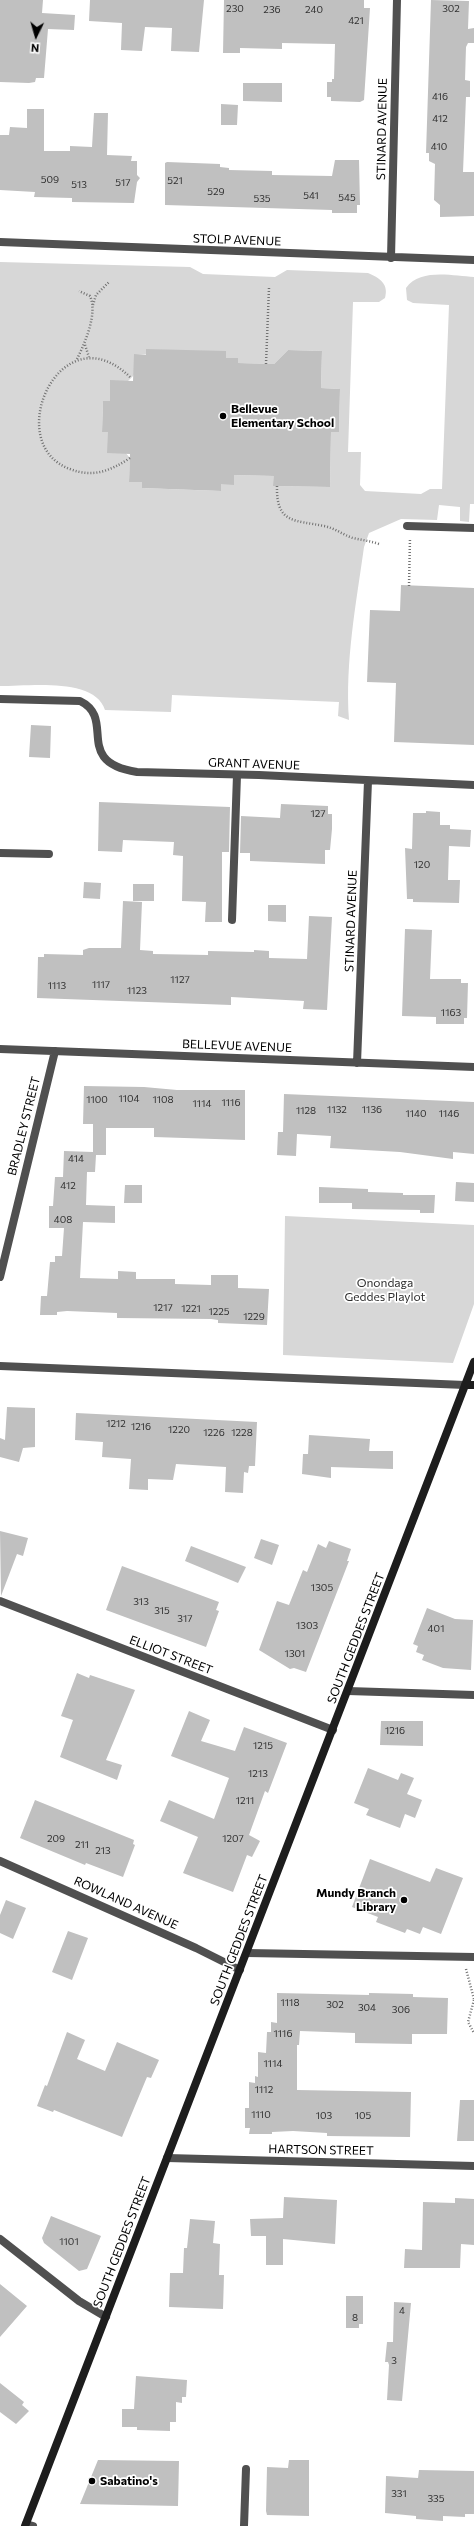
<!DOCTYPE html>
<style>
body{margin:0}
#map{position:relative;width:474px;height:2526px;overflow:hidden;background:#fff;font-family:Commissioner,sans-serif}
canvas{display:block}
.north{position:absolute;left:16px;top:16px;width:40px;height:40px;-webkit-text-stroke:3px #fff;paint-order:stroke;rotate:185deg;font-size:11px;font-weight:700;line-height:16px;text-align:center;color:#000}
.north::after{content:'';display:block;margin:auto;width:14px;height:18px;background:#000;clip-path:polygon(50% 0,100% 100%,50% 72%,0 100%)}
</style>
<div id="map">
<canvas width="474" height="2526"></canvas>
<div class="north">N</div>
</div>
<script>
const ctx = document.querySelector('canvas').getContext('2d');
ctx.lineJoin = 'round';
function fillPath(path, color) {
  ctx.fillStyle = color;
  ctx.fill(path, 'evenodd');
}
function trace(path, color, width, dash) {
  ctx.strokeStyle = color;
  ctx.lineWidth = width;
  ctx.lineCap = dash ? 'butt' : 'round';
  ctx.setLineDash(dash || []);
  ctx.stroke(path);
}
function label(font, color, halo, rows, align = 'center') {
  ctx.font = font + ' Commissioner,sans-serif';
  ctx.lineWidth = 3.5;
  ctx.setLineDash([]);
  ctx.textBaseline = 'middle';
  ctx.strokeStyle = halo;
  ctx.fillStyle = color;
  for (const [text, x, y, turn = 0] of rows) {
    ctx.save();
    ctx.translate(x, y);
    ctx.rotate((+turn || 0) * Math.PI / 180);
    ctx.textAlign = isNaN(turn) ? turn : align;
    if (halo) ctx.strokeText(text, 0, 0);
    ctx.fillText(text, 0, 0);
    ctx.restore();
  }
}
fillPath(new Path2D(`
 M0,262l190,5 13,7 72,3 12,-7 81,3c12,5 21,11 17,25l-6,4h-26l-5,150h13l-1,33 5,6 56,3 9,-5h12l7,-184 -36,-2 -6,-3 -1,-12c14,-20 47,-12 68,-11v227h-4l-1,18 -9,-1v-14l-21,-2 -2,15 -36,-1 -32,14 -5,14c-8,57 -19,115 -15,173l-11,-4 1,-14 -167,-7 -1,17 -66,-2c-10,-33 -76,-24 -105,-24zM288,350l34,1 -1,37 19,1 -1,43h-8l-1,55 -56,-1v-10l-40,-1v9h-13l-1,7 -78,-3v-6h-13l1,-24 -22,-26h-6l1,-31h7v-20h18l6,-6v-20l92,-4v7h12v5l36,1z
 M285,1216l189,9v79l-21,59 -170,-8z`), '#d7d7d7');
fillPath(new Path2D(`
 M0,0h43l-1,13 33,2 -1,15 -26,-1 -4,49h-8l-1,4 -6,1 -29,-1z
 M90,0h114l-5,52 -28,-1 1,-23 -27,-1 -3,24 -21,-1 1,-27 -33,-2z
 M224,0h140v8h6l-6,92 -4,2 -29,-1v-4h-4v-15h5v-3h2l1,-35 -53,-1v6l-42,-1v5h-17z
 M431,0l38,1 -1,28 6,-1v15h-6l-2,4 -1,33 5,1v16h-4l-3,75h11v44l-34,1v-12l-6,-5 1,-36 -6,-3v-8h-3z
 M243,83h39v19l-39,-1z
 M221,104l17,1 -1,20h-16z
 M27,109h17v42h26v-5l22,1 2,-34h14l-1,42 25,1 -1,5h6v14l3,3 -3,4 -3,21 -62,-1v-4l-38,-1 1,-5 -35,-2v-55h9l1,-8 17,1z
 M335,160h24l1,45h-3v8h-25v-3l-167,-5v-42l2,-1 53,2v3l9,1v2l43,1v4l60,1z
 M146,349l80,2v7h12v5l36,1 14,-14 34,1 -1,37 19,1 -1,43h-8l-1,55 -57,-1 1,-10 -40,-1v10l-13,-1v7l-79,-3v-6h-13l1,-28 -23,-1 1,-21h-6l1,-31h7v-21l23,1 1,-27 12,1z
 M401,585l73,3v157l-80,-3 2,-59 -29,-1 3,-72 30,1z
 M31,725l20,1 -1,32 -21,-1z
 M99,802l131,5 -1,45h-7v70h-17l1,-20 -24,-1 1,-45 -10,-1 1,-13 -51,-2 -1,12 -24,-1z
 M281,804l47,2v8h4v15l-2,21h-5v14l-75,-3v-8h-10l1,-37 39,2z
 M426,811l14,1v13h10v4l21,1 -1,17 -21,-1 -1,34h12l-1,23 -46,-1v-3h-6l-2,-51 7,1 1,-36h13z
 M84,882l17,1 -1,16 -17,-1z
 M133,884h21v17h-21z
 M123,901l19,1 -2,48 13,1v3l55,1v-4l46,1v-2l15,1v7l38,1 2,-43 23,1 -5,93 -24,-1 1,-8 -73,-4v8l-194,-7 1,-41h6v-3l39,1v-5l6,-2h32z
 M268,905h18v17l-18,-1z
 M405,929l27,1 -2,49h31v4h7l-1,35h-3v6h-28v-7l-34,-1z
 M84,1086l60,1 33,3h68v50l-91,-3v-9h-48v27h-10l-1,17h-8l-1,33 29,1v17l-32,-1 -3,56 38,1v-8l18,1v7h39v5l36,1v-10h27v13l31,1 -2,36 -49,-2v-3l-7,-1 -94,-1v-5l-50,-2 -10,1v3h-17l1,-19h6l3,-34h5v-6h7l2,-28h-15v-22h4l2,-29h8l1,-26 29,1v-28h-10z
 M284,1094l190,8v52l-21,-2v7l-53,-7 -70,-4 1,-12 -34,-2 -1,22 -19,-1 1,-23h5z
 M456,1182l18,1v19l-19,-1z
 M125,1185h17v18h-18z
 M319,1187l49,2v3l35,1v2h32l-1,18h-14v-3l-68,-1v-6h-33z
 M7,1407l28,1v39l-12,1 -4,14 -19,-5v-19l5,2z
 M76,1413l181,9 -2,44h-6l-1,7 -4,-1 -1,21 -18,-1 1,-25 -50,-3 -3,16 -25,-1v11l-19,-1 2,-30 -29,-2 1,-15 -28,-2z
 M309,1435l61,4 -1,12h24v18l-62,-2v11l-29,-4 1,-20h5z
 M0,1531l28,7 -5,18 -6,-2 -16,42z
 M261,1539l18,6 -7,20 -18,-7z
 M329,1541l22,8 -4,12h2l-43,111 -12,-4 -4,1 -31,-19 18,-49 12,4 14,-35 4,2 11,-28 8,4z
 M191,1546l55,21 -8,16 -53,-22z
 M122,1566l97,36 -3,8 3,1 -13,36 -100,-37z
 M427,1608l28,11 18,1 -2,50 -28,-2 -21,-8 2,-5 -8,-3 2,-6 -5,-2z
 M77,1673l12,5 1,-3 45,15 -29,70 16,5 -5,15 -57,-23 13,-37 -12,-4z
 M189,1711l21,9 -9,21 34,10 9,-24 43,16 -19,50 -3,-2 -16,44 11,6 -8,16 -5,-2 -14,37 -50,-19 15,-36 -38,-16 9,-21 45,19 15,-41 -58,-22z
 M381,1721h42v25l-43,-1z
 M368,1768l30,12 3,-7 13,5 -7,16 15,6 -7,18 -10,-4 -5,14 -34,-13 3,-6 -15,-6z
 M35,1800l99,40 -1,4 2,1 -12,32 -37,-14 -1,2 -65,-27z
 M370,1859l60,23 6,-14 27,10 -22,56 -18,-7 -3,7 -13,-5 -2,4 -29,-11 2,-5 -26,-10z
 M6,1900l20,8 -13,31 -13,-6v-18z
 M68,1931l20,7 -16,42 -20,-8z
 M277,1993l92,2v-2l44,1v3l35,1 -1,36h-35v10l-57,-1v-10l-55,-2 -1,14h-2v45l114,2 -1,45 -83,-1v-3l-34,-2 -21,1v2h-23l1,-6h-5v-20h4v-26l6,1v-7l3,1v-25l8,1 1,-21h4v-10l6,1z
 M67,2032l18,8 -8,19 28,12 12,-29 42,18 -8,18 -4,-1 -25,60 -68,-27 -1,2 -16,-6 8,-21 2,1z
 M460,2100h14v41h-17z
 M284,2197l53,3 -2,44 -52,-5v26h-17v-29h-15l-1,-17 33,-1z
 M455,2198l19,1v46l-13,-1 -1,24h-56l1,-19 17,1 1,-48 32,1z
 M51,2216l50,20 -14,33 -8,2 -35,-28 -2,-5z
 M190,2219l25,2 -2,22 7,1 -1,31h5l-1,34 -54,-2 1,-34h13l1,-25h3z
 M0,2284l27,22 -27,31z
 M346,2296h17v28h-4v4h-13z
 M394,2302l17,1 -9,98 -15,-1 2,-35 -1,-3h-3l2,-20h6z
 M136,2376l51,4 -1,17h-4v6l-6,-1v20h-6v9l-33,-1v-3h-15v-18h12z
 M0,2383l24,19 -2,3 7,6 -13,13 -16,-12z
 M98,2460l81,1 -1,45 -98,-2z
 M289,2460h20v56l-42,-1 -1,-4 1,-44 21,1z
 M419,2470l55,1v43h-9v3l-22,-1v5l-27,-2v-3l-31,-3 1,-37 32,2z`), '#c0c0c0');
trace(new Path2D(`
 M93,305l3,-10 13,-13
 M85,345l4,12
 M77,359c8,-16 21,-46 13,-63l-11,-5
 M266,364l3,-76
 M130,458c-20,13 -37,20 -60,11 -70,-25 -9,-161 61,-91
 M277,486c-1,38 18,34 47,40 11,2 19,9 29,12 9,2 17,3 26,6
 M409,586l1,-48
 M466,1969l8,30
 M474,2000l-6,22 6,11`), '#727272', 2.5, [1, 2]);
trace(new Path2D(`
 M0,853l49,1
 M232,920l5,-145`), '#505050', 8);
trace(new Path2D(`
 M0,242l474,18
 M391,258l6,-258
 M407,526l67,2
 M0,699l80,2c37,18 -8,61 57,71l122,3 215,10
 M0,1049l474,18
 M357,1063l11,-282
 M0,1277l55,-226
 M0,1601l333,129
 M348,1691l126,4
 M0,1861l196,87 44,22
 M247,1953l227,4
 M167,2158l307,8
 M0,2239l79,62 27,16
 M26,2524l7,2
 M244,2526l2,-57`), '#505050', 8);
trace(new Path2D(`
 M0,1366l465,19`), '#505050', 8);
trace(new Path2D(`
 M465,1385h9
 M25,2526l449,-1164`), '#1d1d1d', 8);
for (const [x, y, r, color] of [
 [223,416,4,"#000"],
 [404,1900,4,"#000"],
 [92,2481,4,"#000"]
]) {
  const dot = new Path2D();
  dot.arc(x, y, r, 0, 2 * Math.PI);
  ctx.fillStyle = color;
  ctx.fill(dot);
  trace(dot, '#fff', 1.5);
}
label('10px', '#303030', null, [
 ["230",235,9],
 ["302",451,9],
 ["236",272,10],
 ["240",314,10],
 ["421",356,21],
 ["416",440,97],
 ["412",440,119],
 ["410",439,147],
 ["509",50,180],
 ["521",175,181],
 ["517",123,183],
 ["513",79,185],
 ["529",216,192],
 ["541",311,196],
 ["545",347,198],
 ["535",262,199],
 ["127",318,814],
 ["120",422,865],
 ["1127",180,980],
 ["1117",101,985],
 ["1113",57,986],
 ["1123",137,991],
 ["1163",451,1013],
 ["1104",129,1099],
 ["1100",97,1100],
 ["1108",163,1100],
 ["1116",231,1103],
 ["1114",202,1104],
 ["1132",337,1110],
 ["1136",372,1110],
 ["1128",306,1111],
 ["1140",416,1114],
 ["1146",449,1114],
 ["414",76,1159],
 ["412",68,1186],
 ["408",63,1220],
 ["1217",163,1308],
 ["1221",191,1309],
 ["1225",219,1312],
 ["1229",254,1317],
 ["1212",116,1424],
 ["1216",141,1427],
 ["1220",179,1430],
 ["1226",214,1433],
 ["1228",242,1433],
 ["1305",322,1588],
 ["313",141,1602],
 ["315",162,1611],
 ["317",185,1619],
 ["1303",307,1626],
 ["401",436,1629],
 ["1301",295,1654],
 ["1216",395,1731],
 ["1215",263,1746],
 ["1213",258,1774],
 ["1211",245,1801],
 ["209",56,1839],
 ["1207",233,1839],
 ["211",82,1845],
 ["213",103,1851],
 ["1118",290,2003],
 ["302",335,2005],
 ["304",367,2008],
 ["306",401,2010],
 ["1116",283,2034],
 ["1114",273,2064],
 ["1112",264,2090],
 ["1110",261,2115],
 ["103",324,2116],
 ["105",363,2116],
 ["1101",69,2242],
 ["4",402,2311],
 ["8",355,2318],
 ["3",394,2361],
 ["331",399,2494],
 ["335",436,2499]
]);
label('12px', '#000', '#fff', [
 ["STINARD AVENUE",382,129,-89],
 ["STOLP AVENUE",237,240,2],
 ["GRANT AVENUE",254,764,2],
 ["STINARD AVENUE",351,921,-88],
 ["BELLEVUE AVENUE",237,1046,2],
 ["BRADLEY STREET",24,1126,-76],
 ["SOUTH GEDDES STREET",356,1638,-69],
 ["ELLIOT STREET",171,1655,21],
 ["ROWLAND AVENUE",126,1903,24],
 ["SOUTH GEDDES STREET",239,1940,-69],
 ["HARTSON STREET",321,2150,1],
 ["SOUTH GEDDES STREET",122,2242,-69]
]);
label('bold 12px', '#000', '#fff', [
 ["Bellevue",231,409],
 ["Elementary School",231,423],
 ["Mundy Branch",396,1893,"right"],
 ["Library",396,1907,"right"],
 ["Sabatino's",100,2481]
], 'left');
label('12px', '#2e2e2e', '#fff', [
 ["Onondaga",385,1283],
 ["Geddes Playlot",385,1297]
]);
</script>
